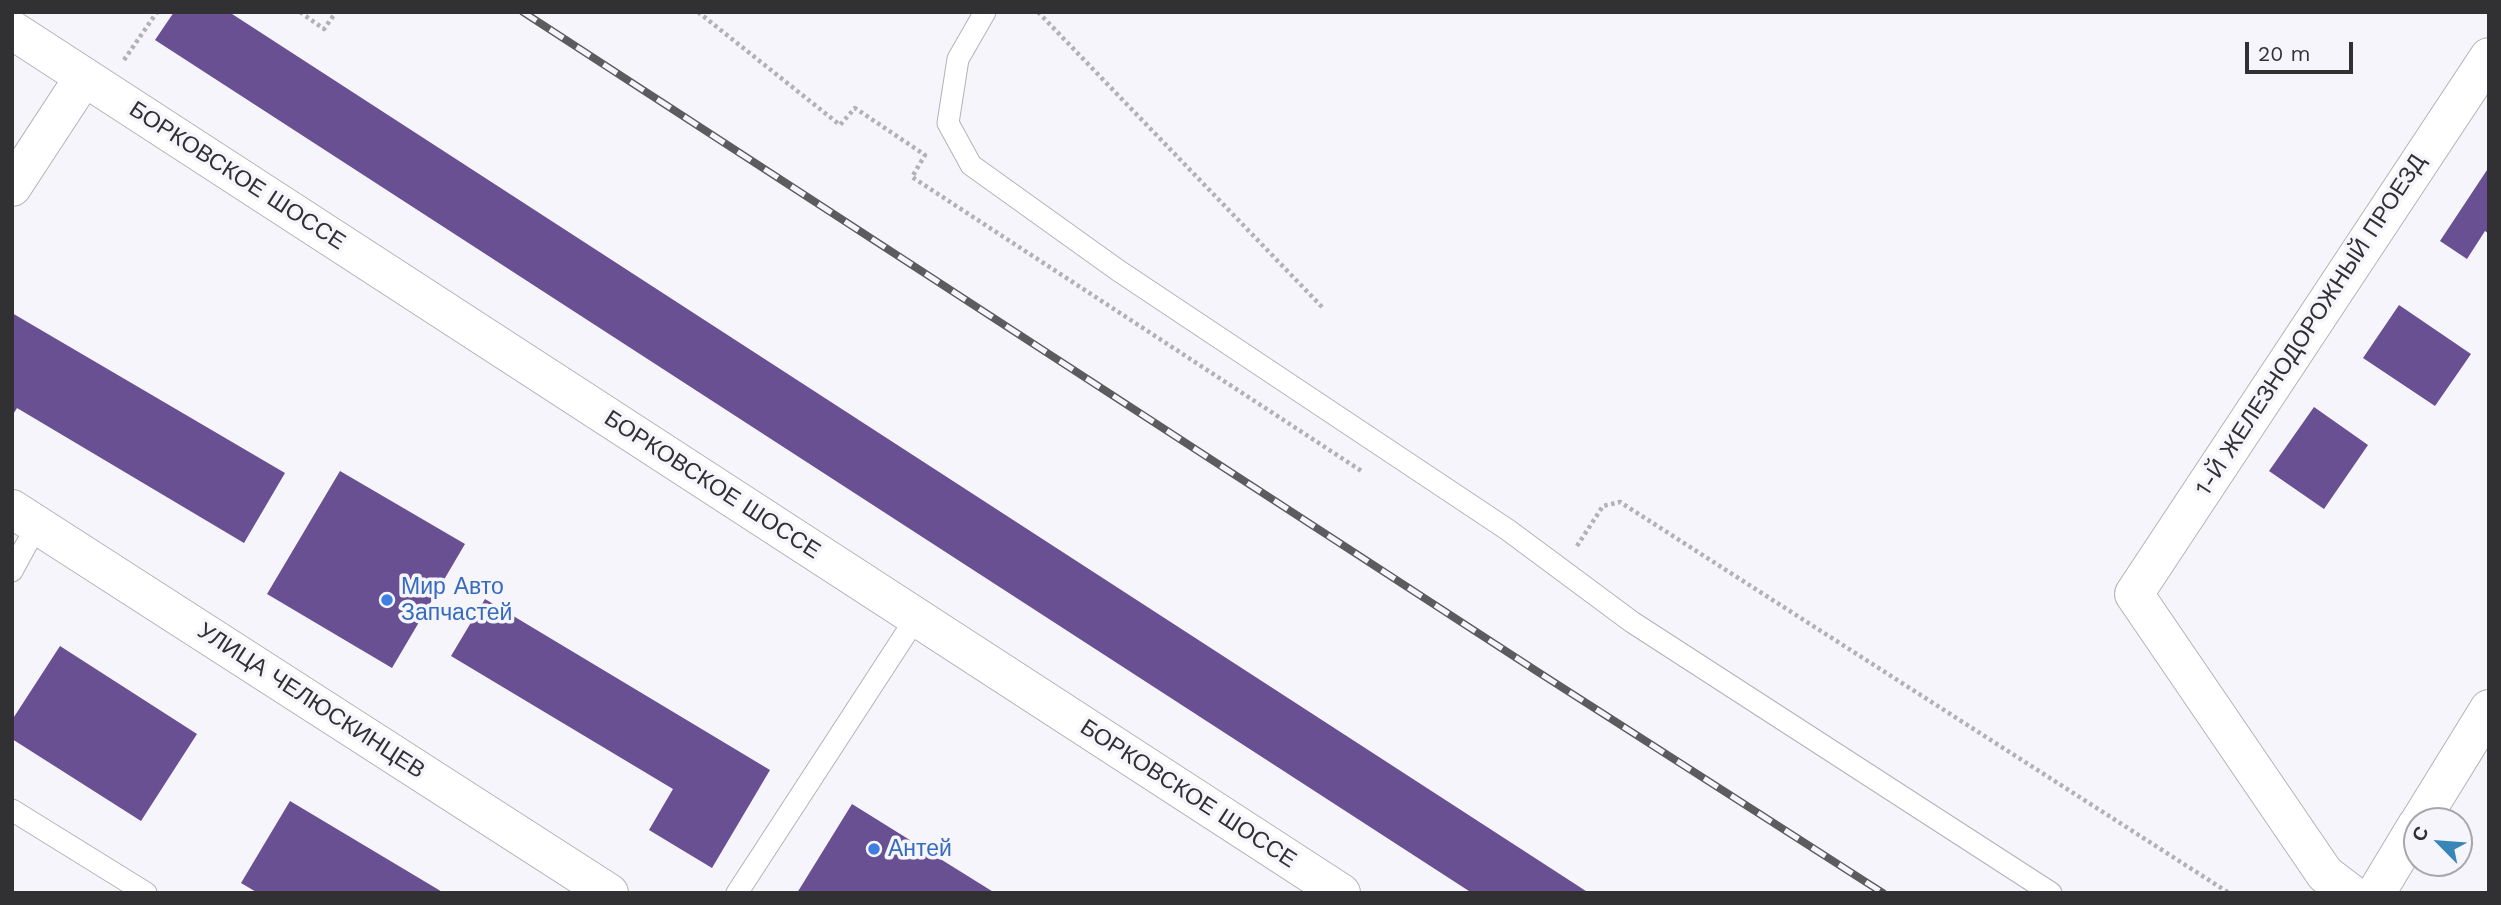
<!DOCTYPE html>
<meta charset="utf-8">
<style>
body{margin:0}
#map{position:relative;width:2501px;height:905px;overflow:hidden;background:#f6f5fb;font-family:"Work Sans",sans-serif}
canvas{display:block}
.frame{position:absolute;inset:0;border:14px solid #313133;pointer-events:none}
.north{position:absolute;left:2403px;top:807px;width:70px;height:70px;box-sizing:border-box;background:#f6f5fb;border:2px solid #a7a7ab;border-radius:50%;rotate:295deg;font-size:19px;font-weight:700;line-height:28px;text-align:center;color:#313133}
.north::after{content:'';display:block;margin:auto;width:24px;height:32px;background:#3886b8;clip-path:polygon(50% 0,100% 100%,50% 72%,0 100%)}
.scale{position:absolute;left:2245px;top:42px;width:108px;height:32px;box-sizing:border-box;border:4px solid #313133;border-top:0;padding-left:9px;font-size:21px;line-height:24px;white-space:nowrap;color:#313133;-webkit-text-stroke:5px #f6f5fb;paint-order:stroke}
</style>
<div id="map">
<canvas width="2501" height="905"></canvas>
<div class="frame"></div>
<div class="north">С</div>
<div class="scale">20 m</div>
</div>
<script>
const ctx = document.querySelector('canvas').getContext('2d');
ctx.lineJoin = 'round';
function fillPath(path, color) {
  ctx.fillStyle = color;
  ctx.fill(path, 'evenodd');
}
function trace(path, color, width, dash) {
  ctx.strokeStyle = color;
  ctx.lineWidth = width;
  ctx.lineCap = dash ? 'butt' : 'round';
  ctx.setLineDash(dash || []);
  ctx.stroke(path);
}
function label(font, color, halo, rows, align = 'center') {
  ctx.font = font + ' "Work Sans",sans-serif';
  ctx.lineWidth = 7;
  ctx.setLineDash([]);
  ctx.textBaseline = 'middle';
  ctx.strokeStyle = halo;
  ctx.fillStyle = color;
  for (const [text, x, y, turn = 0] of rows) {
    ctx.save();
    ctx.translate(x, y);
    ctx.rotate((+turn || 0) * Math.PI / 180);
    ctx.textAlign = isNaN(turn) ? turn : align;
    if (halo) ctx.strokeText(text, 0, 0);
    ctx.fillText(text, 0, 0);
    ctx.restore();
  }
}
fillPath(new Path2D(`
 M174,12h55l1360,881h-117l-1317,-853z
 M2489,167v67l-4,-3 -18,28 -27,-18z
 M2399,305l72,49 -36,52 -72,-48z
 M12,313l273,160 -41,70 -227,-135 -5,8z
 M2314,407l54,38 -44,64 -55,-38z
 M340,471l125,73 -73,124 -125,-74z
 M485,599l285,171 -58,98 -63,-38 24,-41 -222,-133z
 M60,646l137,88 -56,87 -129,-82v-19z
 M290,801l154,92h-186l-17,-10z
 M852,804l143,89h-198z`), '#695092');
const service = new Path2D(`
 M985,12l-27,47 -10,64 23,42 148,106 389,259 124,92 419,271
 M12,571l25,-46
 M12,810l134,83
 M737,893l179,-275`);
const minor = new Path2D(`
 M12,187l72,-110
 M12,509l597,384
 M2420,821l69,-112
 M2350,893l-25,-19 -191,-280 355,-537
 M2376,893l41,-68`);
const secondary = new Path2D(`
 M12,30l1329,863`);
trace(service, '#b3b2b8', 23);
trace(minor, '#b3b2b8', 40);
trace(secondary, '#b3b2b8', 40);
trace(new Path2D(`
 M300,12l24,17 12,-17
 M698,12l142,113 15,-17 70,47 -13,22 451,295
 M1038,12l286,297
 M124,60l33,-48
 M1577,546l26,-40 17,-4 609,391`), '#b2b1b5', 4.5, [3.5, 3.5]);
trace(service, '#fff', 21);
trace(minor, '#fff', 38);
trace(secondary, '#fff', 38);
const rail = new Path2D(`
 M523,12l1015,660 345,221`);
trace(rail, '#5c5c5f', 8);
trace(rail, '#f6f5fb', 5, [16]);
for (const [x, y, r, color] of [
 [387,600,7,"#3f7fe0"],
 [874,849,7,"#3f7fe0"]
]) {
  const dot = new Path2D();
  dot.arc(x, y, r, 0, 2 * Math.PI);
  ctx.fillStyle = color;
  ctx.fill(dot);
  trace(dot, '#f6f5fb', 2.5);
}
label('23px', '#313133', '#f6f5fb', [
 ["БОРКОВСКОЕ ШОССЕ",237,176,33],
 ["1-Й ЖЕЛЕЗНОДОРОЖНЫЙ ПРОЕЗД",2311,325,-57],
 ["БОРКОВСКОЕ ШОССЕ",712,485,33],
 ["УЛИЦА ЧЕЛЮСКИНЦЕВ",311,701,33],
 ["БОРКОВСКОЕ ШОССЕ",1188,794,33]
]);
label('23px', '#366cbe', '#f6f5fb', [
 ["Мир Авто",401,587],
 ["Запчастей",401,613],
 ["Антей",888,849]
], 'left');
</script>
